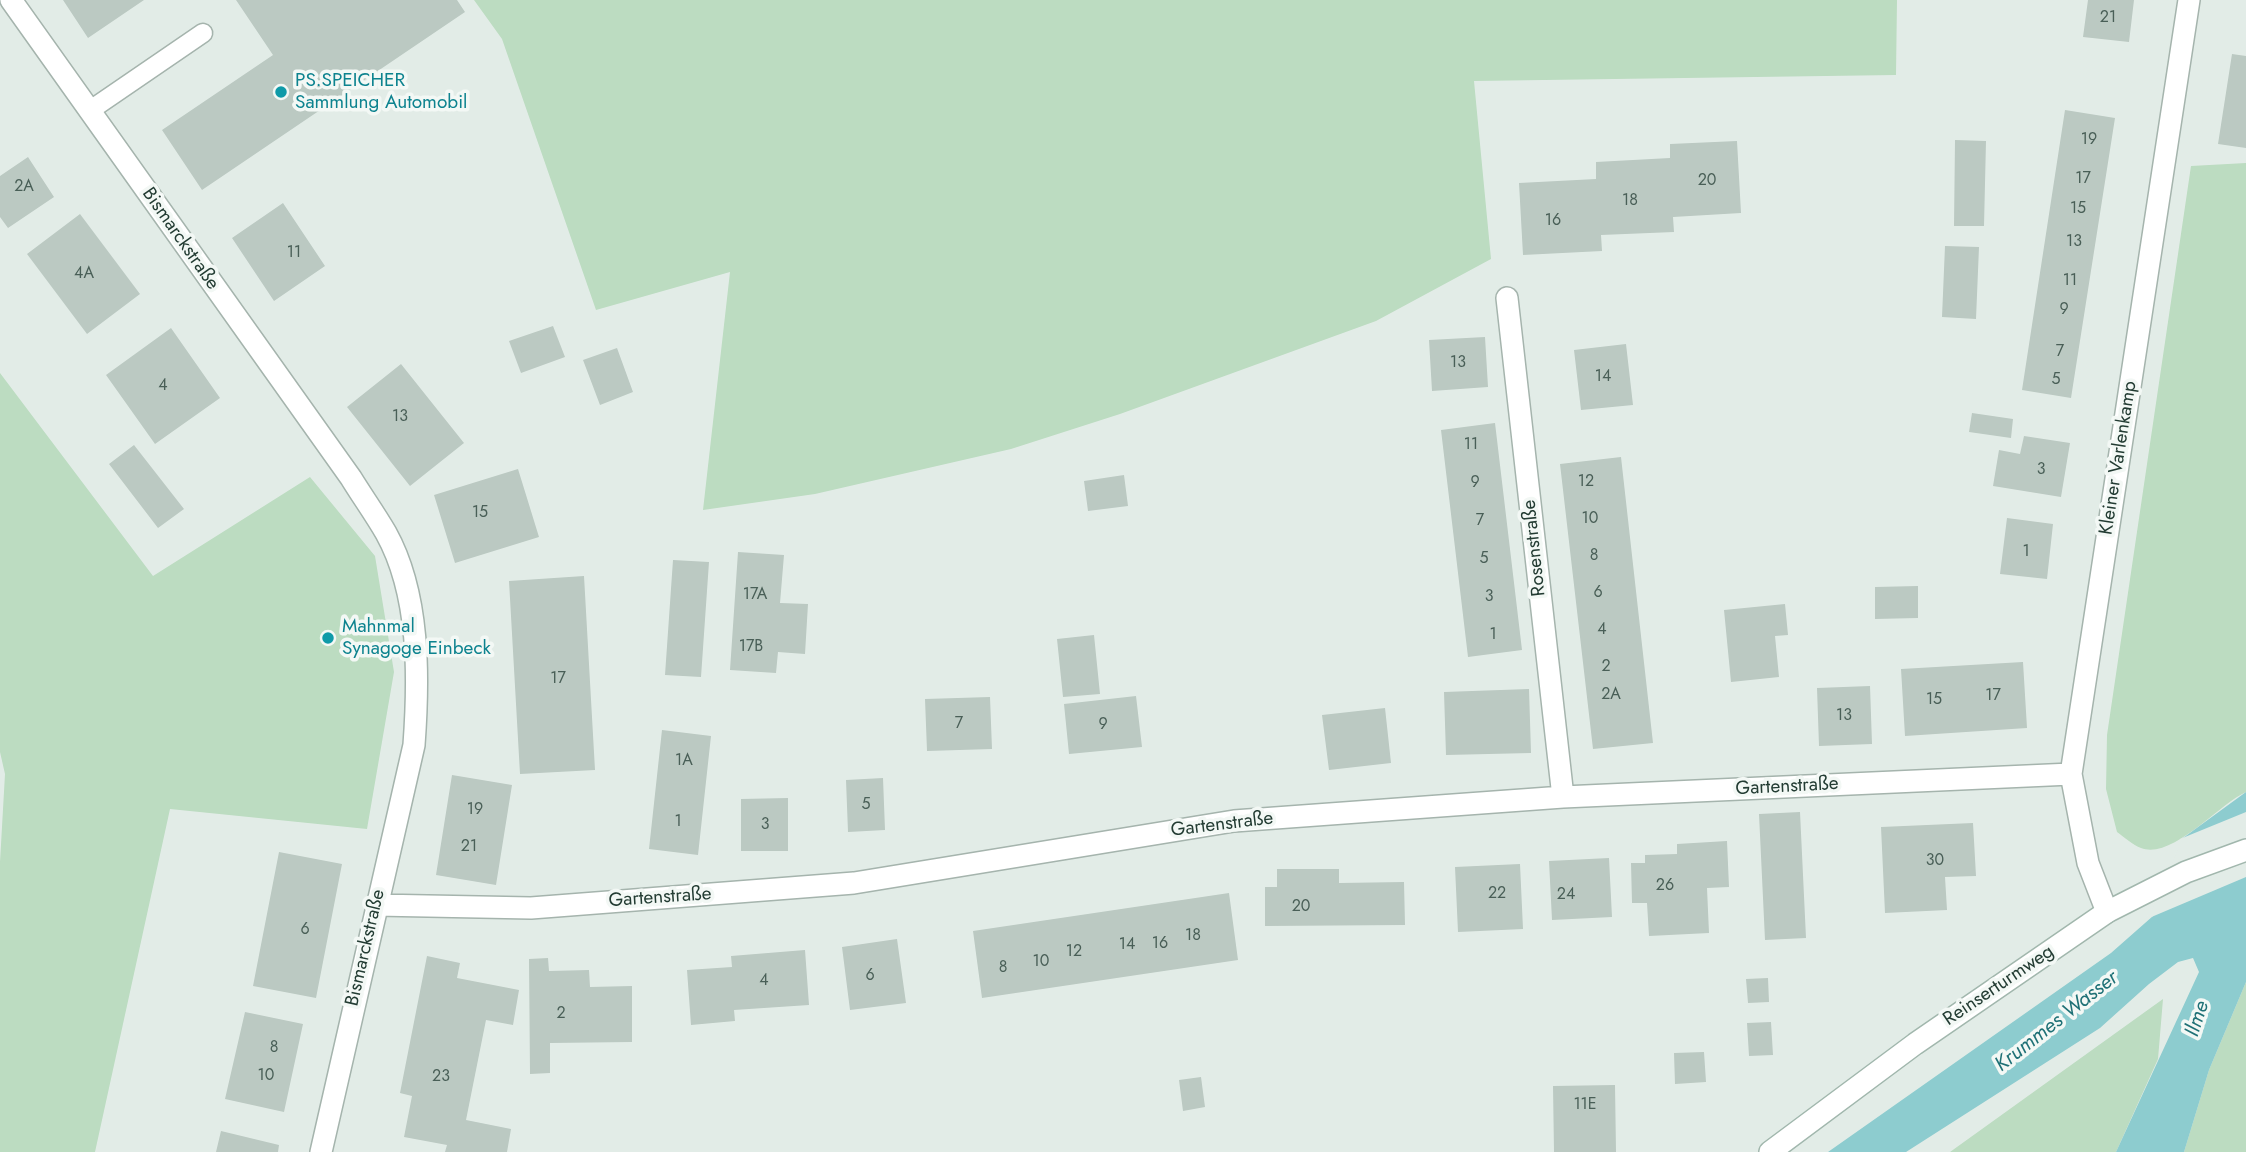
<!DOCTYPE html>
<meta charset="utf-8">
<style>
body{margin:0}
canvas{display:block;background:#e2ece7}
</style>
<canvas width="2246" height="1152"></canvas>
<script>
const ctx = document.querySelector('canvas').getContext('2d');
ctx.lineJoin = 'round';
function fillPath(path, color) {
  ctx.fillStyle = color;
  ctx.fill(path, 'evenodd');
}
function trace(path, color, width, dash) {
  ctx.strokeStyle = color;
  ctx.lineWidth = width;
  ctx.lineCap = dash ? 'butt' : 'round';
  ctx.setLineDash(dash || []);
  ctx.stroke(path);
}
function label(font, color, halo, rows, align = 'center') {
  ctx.font = font + ' Jost,sans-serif';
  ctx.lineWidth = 7;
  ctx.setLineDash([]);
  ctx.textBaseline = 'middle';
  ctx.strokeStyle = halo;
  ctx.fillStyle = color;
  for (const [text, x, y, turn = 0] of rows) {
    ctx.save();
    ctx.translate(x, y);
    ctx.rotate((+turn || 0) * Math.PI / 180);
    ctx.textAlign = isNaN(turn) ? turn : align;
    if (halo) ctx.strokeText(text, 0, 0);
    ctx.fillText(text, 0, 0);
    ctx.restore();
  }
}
fillPath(new Path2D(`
 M474,0h1423l-1,75 -422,6 17,178 -115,62 -256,93 -109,35 -196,45 -112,16 27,-238 -134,38 -94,-271z
 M2246,163v629c-27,12 -74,68 -105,56 -8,-3 -17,-11 -24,-16l-11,-43 1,-54 84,-569z
 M0,373l153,203 157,-99 65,79 19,116 -27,157 -197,-20 -75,343h-95v-290l5,-88 -5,-22z
 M2246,982v170h-62l25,-82z
 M2163,999l-5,60 -42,93h-166z`), '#bcdcc1');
fillPath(new Path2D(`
 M2246,792v190l-37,88 -25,82h-68l83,-180 -6,-14 -15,4 -29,22 -49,44 -194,124h-78l283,-199 42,-37 30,-78z`), '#8dcccf');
fillPath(new Path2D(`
 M2246,812v65l-104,44 8,-7 29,-68 1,-7z`), '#e2ece7');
fillPath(new Path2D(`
 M63,0h81l-56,38z
 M236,0h221l8,12 -263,178 -40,-60 111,-75z
 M2088,0h46l-5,42 -46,-5z
 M2232,54l14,2v92l-28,-4z
 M2065,110l50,8 -44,280 -49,-8z
 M1955,140l31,1 -2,85h-30z
 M1737,141l4,72 -68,4 1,15 -73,3 1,16 -79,4 -4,-72 77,-4v-17l74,-4v-14z
 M28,157l26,40 -46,31 -8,-11v-41z
 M283,203l42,63 -51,35 -42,-63z
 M80,214l60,80 -53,40 -60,-80z
 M1945,246l34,1 -3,72 -34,-2z
 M553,326l12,31 -44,16 -12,-32z
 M171,328l49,70 -65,46 -49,-69z
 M1485,337l3,50 -56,4 -3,-51z
 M1626,344l7,61 -52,5 -7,-60z
 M617,348l16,44 -33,13 -17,-45z
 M401,364l63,79 -54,43 -63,-79z
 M1972,413l41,6 -2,19 -42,-6z
 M1495,423l27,227 -54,7 -27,-227z
 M2024,436l46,7 -9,54 -68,-11 6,-36 21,4z
 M134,445l50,64 -26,19 -49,-64z
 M1621,457l32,286 -60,6 -33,-285z
 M518,469l21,68 -84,26 -21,-68z
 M1124,475l4,31 -40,5 -4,-30z
 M2007,518l46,6 -6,55 -47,-5z
 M738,552l46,3 -4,48 28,1 -3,50 -27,-2 -2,21 -46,-3z
 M673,560l36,2 -8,115 -36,-2z
 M584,576l11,194 -75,4 -11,-193z
 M1918,586v32l-43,1v-32z
 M1785,604l3,31 -13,1 4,41 -48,5 -7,-72z
 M1094,635l6,59 -37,3 -6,-58z
 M2023,662l4,66 -122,8 -4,-67z
 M1870,686l2,58 -53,2 -2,-58z
 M1529,689l2,64 -85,2 -2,-63z
 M1136,696l6,51 -73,7 -5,-50z
 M990,697l2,52 -65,2 -2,-52z
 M1385,708l6,55 -62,7 -7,-55z
 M662,730l49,6 -13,119 -49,-6z
 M452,775l60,10 -16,100 -60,-10z
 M883,778l2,52 -37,2 -2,-52z
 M788,798v53h-47v-52z
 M1800,812l6,126 -41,2 -6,-126z
 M1973,823l3,53 -31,1 2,33 -62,3 -4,-86z
 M1727,841l2,46 -22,1 2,45 -60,3 -2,-33h-15l-1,-40h14v-8l32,-1v-10z
 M279,852l63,12 -26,134 -63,-12z
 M1609,858l3,59 -60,3 -3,-59z
 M1520,864l3,65 -65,3 -3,-65z
 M1277,869h62v14l65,-1 1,43 -140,1v-39h12z
 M1229,893l9,67 -256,38 -9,-67z
 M897,939l9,64 -56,7 -8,-63z
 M805,950l4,55 -75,5 1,11 -44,4 -4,-55 45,-3 -1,-11z
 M427,956l33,7 -3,15 62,12 -6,35 -27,-5 -20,100 45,9 -4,23h-62l2,-7 -43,-8 8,-41 -12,-3z
 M548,958l1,13 40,-1 1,17 42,-1v56l-82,1v30l-20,1 -1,-115z
 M1768,978l1,24 -21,1 -2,-24z
 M245,1012l58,12 -19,88 -59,-13z
 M1771,1022l2,33 -24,1 -2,-33z
 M1704,1052l2,30 -31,2 -1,-31z
 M1201,1077l4,30 -22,4 -4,-31z
 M1615,1085l1,67h-62l-1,-66z
 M221,1131l58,14 -1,7h-62z`), '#bbc9c2');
const lane = new Path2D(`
 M89,111l114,-78`);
const street = new Path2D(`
 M11,0l340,478c11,18 24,36 35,55 34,61 33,144 28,212l-93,407
 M1507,298l56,499
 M376,905l155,3 323,-25 380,-62 329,-24 508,-23
 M2107,912l-19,-49 -17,-89 118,-774`);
const secondary = new Path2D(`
 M1770,1152l145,-108 192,-132 79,-40 60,-22`);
trace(lane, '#a5b4ad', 21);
trace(street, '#a5b4ad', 24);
trace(secondary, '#a1b7ad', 24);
trace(lane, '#fff', 18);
trace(street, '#fff', 21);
trace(secondary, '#fff', 21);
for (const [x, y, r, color] of [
 [281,92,7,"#0f9aa8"],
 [328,638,7,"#0f9aa8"]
]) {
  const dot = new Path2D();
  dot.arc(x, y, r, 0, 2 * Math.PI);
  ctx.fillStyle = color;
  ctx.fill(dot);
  trace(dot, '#f3f8f5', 2.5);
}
label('16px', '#495f57', null, [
 ["21",2108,18],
 ["19",2089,140],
 ["17",2083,179],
 ["20",1707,181],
 ["2A",24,187],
 ["18",1630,201],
 ["15",2078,209],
 ["16",1553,221],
 ["13",2074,242],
 ["11",294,253],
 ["4A",84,274],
 ["11",2070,281],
 ["9",2064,310],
 ["7",2060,352],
 ["13",1458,363],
 ["14",1603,377],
 ["5",2056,380],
 ["4",163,386],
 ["13",400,417],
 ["11",1471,445],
 ["3",2041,470],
 ["12",1586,482],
 ["9",1475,483],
 ["15",480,513],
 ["10",1590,519],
 ["7",1480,521],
 ["1",2026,552],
 ["8",1594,556],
 ["5",1484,559],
 ["6",1598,593],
 ["17A",755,595],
 ["3",1489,597],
 ["4",1602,630],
 ["1",1493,635],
 ["17B",751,647],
 ["2",1606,667],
 ["17",558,679],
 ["2A",1611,695],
 ["17",1993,696],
 ["15",1934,700],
 ["13",1844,716],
 ["7",959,724],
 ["9",1103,725],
 ["1A",684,761],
 ["5",866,805],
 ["19",475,810],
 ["1",678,822],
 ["3",765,825],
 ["21",469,847],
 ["30",1935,861],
 ["26",1665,886],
 ["22",1497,894],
 ["24",1566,895],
 ["20",1301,907],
 ["6",305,930],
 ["18",1193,936],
 ["16",1160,944],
 ["14",1127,945],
 ["12",1074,952],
 ["10",1041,962],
 ["8",1003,968],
 ["6",870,976],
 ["4",764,981],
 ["2",561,1014],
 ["8",274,1048],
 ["10",266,1076],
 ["23",441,1077],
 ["11E",1585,1105]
]);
label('19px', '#0d838f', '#f3f8f5', [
 ["PS.SPEICHER",295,81],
 ["Sammlung Automobil",295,103],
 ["Mahnmal",342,627],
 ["Synagoge Einbeck",342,649]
], 'left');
label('19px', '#233c33', '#f3f8f5', [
 ["Bismarckstraße",180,239,55],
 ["Kleiner Varlenkamp",2119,458,-81],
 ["Rosenstraße",1535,548,-96],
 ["Gartenstraße",1787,787,-3],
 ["Gartenstraße",1222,825,-7],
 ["Gartenstraße",660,898,-4],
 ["Bismarckstraße",366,948,-77],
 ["Reinserturmweg",1999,986,-34]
]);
label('italic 21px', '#1f7176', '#f3f8f5', [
 ["Ilme",2198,1019,-72],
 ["Krummes Wasser",2057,1022,-38]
]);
</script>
